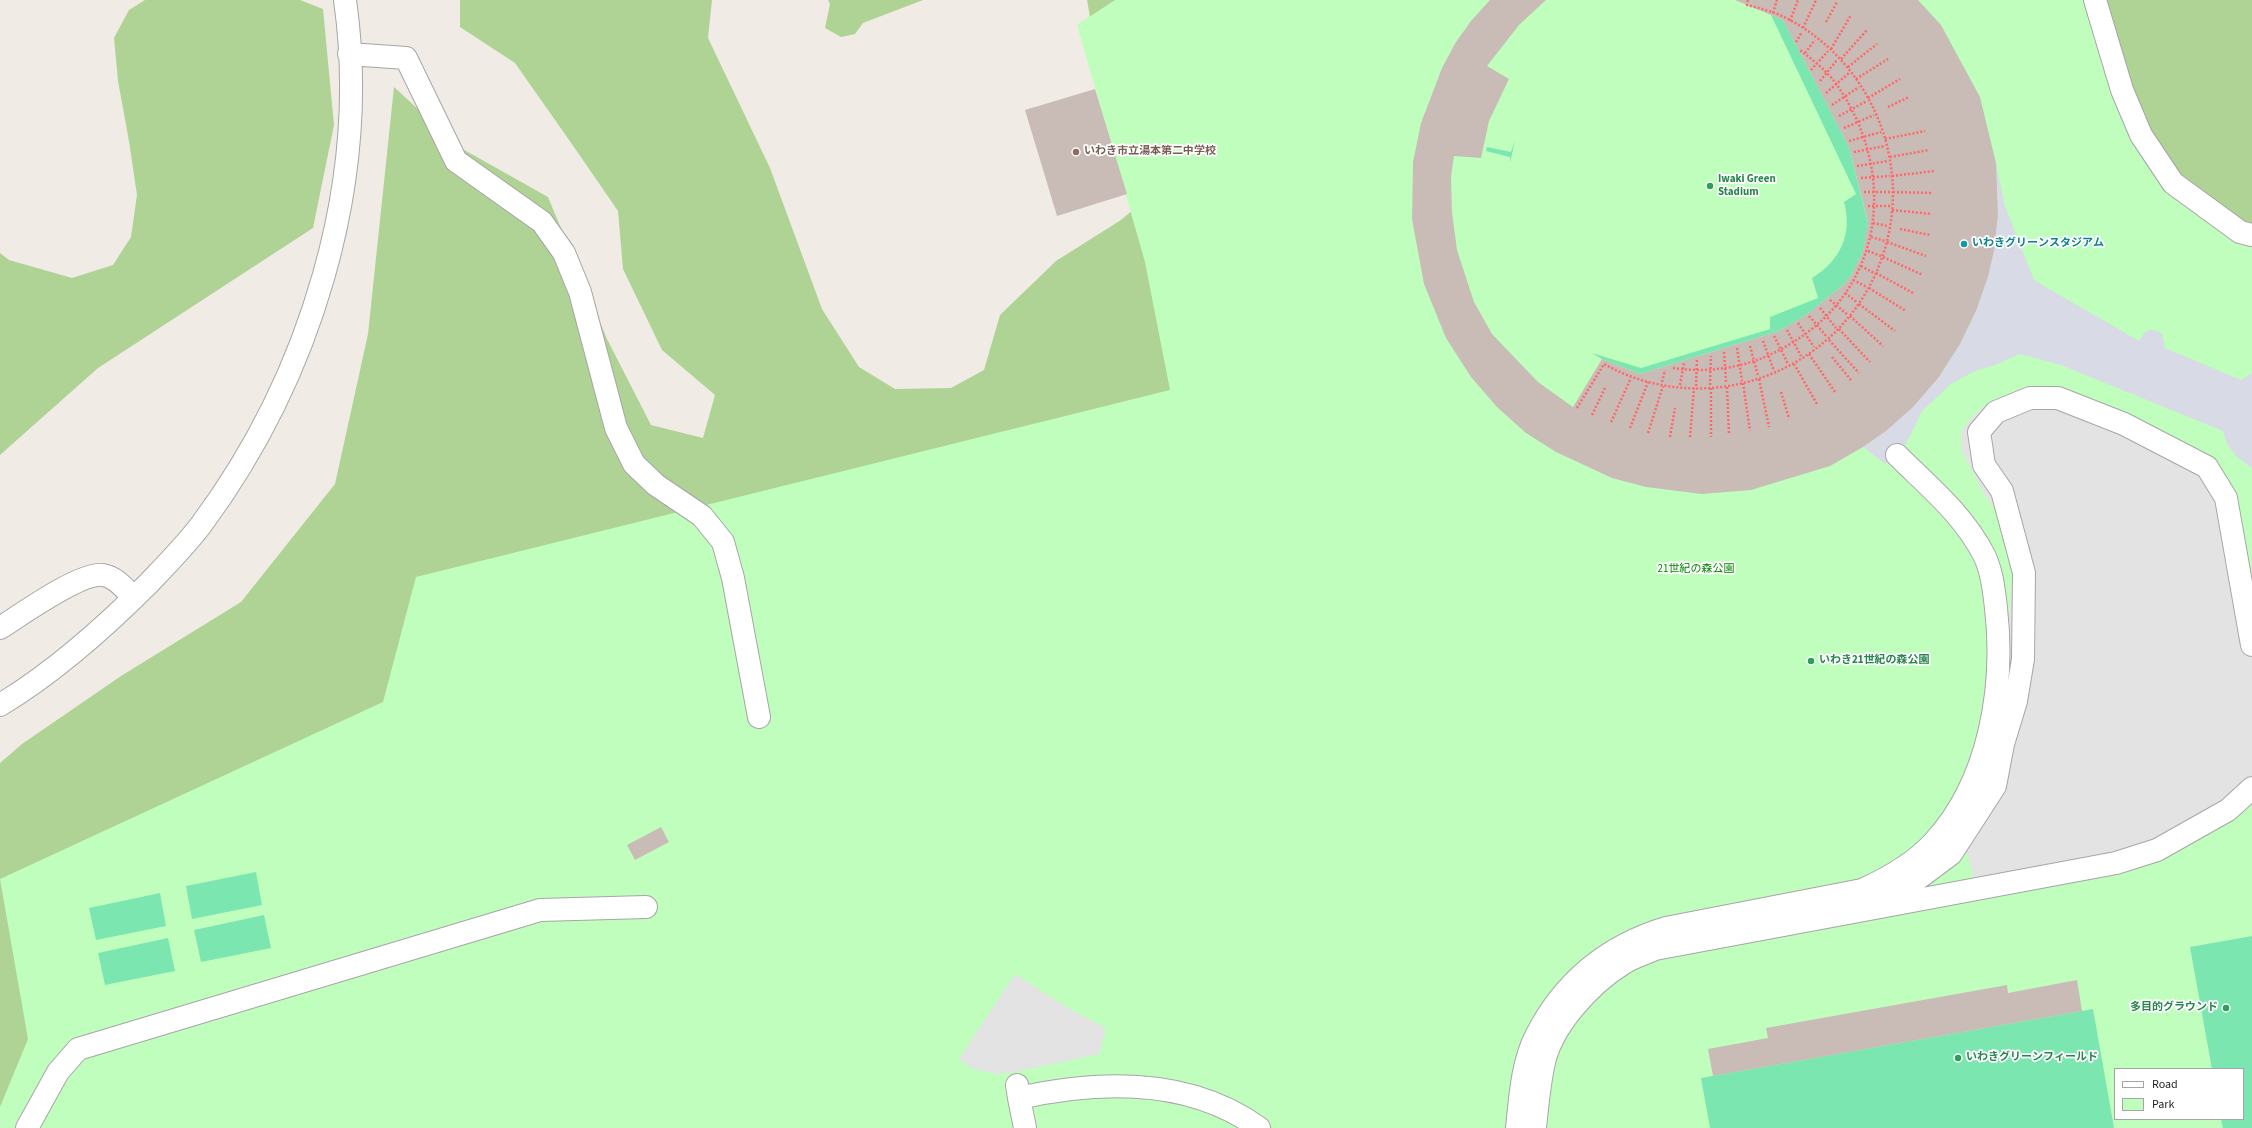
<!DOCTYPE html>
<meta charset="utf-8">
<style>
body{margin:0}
#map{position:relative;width:2252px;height:1128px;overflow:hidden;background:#f0ebe4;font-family:"Source Sans 3",sans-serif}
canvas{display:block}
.legend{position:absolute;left:2114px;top:1068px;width:130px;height:52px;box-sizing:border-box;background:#fff;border:1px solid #a5a5a5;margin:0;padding:5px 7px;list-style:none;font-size:12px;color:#1f1f1f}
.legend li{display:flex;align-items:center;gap:8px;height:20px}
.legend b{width:20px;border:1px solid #a5a5a5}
</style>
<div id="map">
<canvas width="2252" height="1128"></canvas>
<ul class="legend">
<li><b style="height:5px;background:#fff"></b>Road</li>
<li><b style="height:11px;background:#c0febe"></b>Park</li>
</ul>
</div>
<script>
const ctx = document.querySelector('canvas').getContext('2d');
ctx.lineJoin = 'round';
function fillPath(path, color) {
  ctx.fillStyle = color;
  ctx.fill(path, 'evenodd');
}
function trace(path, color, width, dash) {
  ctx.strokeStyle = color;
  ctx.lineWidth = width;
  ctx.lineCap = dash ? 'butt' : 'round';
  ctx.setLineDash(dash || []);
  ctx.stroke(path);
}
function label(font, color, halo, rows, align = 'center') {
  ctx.font = font + ' "Source Sans 3","Noto Sans JP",sans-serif';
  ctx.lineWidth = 3.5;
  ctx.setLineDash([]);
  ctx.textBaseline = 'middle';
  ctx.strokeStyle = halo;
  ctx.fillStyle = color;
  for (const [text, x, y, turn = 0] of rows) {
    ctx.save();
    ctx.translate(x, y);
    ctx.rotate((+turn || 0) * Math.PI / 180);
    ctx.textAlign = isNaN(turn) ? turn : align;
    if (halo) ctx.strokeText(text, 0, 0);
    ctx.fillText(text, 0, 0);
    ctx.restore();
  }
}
fillPath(new Path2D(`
 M145,0h155l23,9 11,116 -21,103 -215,140 -98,87v-202l9,7 63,18 41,-13 18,-28 6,-42 -8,-54 -11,-60 -4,-43 15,-28z
 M460,0h252l-4,38 62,130 52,141 37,58 36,22 56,-1 33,-18 16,-55 56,-54 65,-41 20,-17 -49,-174 -5,-29h403l-186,354 -1243,617 -61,157v-365l22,-19 99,-68 120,-74 94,-118 33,-150 26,-247 65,60 89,50 59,142 44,86 52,13 12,-43 -53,-45 -39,-81 -5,-58 -44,-64 -59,-84 -55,-36z
 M828,0h95l-60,23 -8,11 -14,3 -16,-9 5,-24z
 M1966,0h286v329z`), '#afd395');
fillPath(new Path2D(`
 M1115,0h980l11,31 67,152 79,52v893h-2252v-21l28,-68 -28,-160 383,-177 33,-125 754,-187 -25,-128 -68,-237zM2115,1069h128v50h-128z`), '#c0febe');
fillPath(new Path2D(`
 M1771,15l12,5 66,127 19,76 -5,28 -12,25 -10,11 -35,28 -27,16 -139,43 -38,-15 -10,-6 49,15 129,-39v-12l48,-19 -6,-20c28,-17 41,-44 32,-76l12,-8z
 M1515,140l-5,23v-6l-24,-6 1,-4 24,5z
 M256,872l6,33 -70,14 -6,-33z
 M160,893l6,33 -70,14 -7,-32z
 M264,915l7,33 -70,14 -7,-32z
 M2252,936v192h-29l-2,-9h22v-50h-31l-22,-122z
 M168,938l7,33 -70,14 -7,-32z
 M2093,1009l21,119h-404l-9,-50z`), '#7be6b0');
fillPath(new Path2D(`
 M2038,386l21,5 137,60 56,147v203l-44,25 -230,68 -18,-69 46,-138 5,-102 3,-12 -16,-59 -15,-22 -22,-43 1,-18 9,-13 13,-12 26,-13z
 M1015,974l53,34 38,20 -7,26 -84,18 -20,2 -24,-6 -12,-9z`), '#e3e3e3');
fillPath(new Path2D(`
 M1996,163l9,43 29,74 105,61 6,-9 5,-2 7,1 5,3 3,14 76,32 11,-7v95l-16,-12 -9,-12 -4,-13 -162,-66 -41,-11 -25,11 -20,6 -24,13 -29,27 -15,31 -10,13 -12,9 -22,-17 23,-16 53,-54 21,-33 16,-33 12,-34 10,-63z`), '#d8dae6');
fillPath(new Path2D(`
 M1490,0h56l-27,25 -32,41 22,13 -20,42 -8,37 -27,-2 -3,21 1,35 5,38 17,52 18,32 46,48 35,25 29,-48 38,15 139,-43 27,-16 35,-28 10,-11 12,-25 5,-29 -19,-75 -66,-127 -48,-20h183l23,25 39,72 16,66 2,51 -4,36 -6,27 -12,34 -16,33 -21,33 -26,30 -27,24 -23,16 -33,19 -79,24 -49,4 -56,-7 -34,-9 -56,-26 -30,-19 -29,-26 -26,-30 -25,-39 -22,-54 -12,-65 1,-57 8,-39 21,-55 14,-26 15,-21z
 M1095,89l32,105 -70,22 -32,-106z
 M661,827l8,15 -34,18 -8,-15z
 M2077,980l5,31 -369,65 -5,-27 60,-11 -2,-10 241,-43 1,8z`), '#c9bcb7');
const minor = new Path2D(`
 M2095,0l27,90 19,45 32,48 67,49 12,3
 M349,54l57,4 50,103 86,61 22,31 16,39 36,136 18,36 22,21 46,31 21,26 10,36 26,139
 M0,628c21,-13 80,-56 103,-53 13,2 22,14 31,23
 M0,705c55,-33 103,-76 148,-121 18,-19 37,-38 53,-59 109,-147 170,-342 144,-525
 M1843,912l69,-29 39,-29 44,-68 8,-42 13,-43 7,-42 1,-86 -22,-82 -18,-26 -5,-33 17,-20 34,-14h28l66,26 83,43 19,31 26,147
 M1017,1085l2,13c81,-18 170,-21 240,30
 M1019,1098l6,30
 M27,1128l31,-56 20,-23 462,-139 106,-3
 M1517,1128c3,-29 5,-65 19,-92 28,-55 71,-90 130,-108l196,-38c27,-12 52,-26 72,-48 56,-61 71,-155 62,-234 -2,-17 -4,-37 -12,-53 -21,-41 -55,-68 -87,-100
 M1535,1128c2,-20 4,-41 8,-61 7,-40 47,-83 81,-104 9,-6 21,-9 31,-14l461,-86 41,-13 71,-40 24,-22`);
trace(minor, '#a6a6a6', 24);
trace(new Path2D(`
 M1773,13l4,-13
 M1790,21l8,-21
 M1826,22l11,-20
 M1803,28l13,-28
 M1796,42l6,-10
 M1831,49l20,-34
 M1805,53l10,-13
 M1841,59l26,-29
 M1848,67l29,-23
 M1811,70l17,-19
 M1856,79l32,-20
 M1820,81l17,-21
 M1826,93l23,-20
 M1868,98l32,-19
 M1832,105l27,-18
 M1888,107l21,-10
 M1839,116l28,-15
 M1844,128l30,-13
 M1885,139l40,-8
 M1849,141l32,-9
 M1854,152l31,-6
 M1890,157l39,-7
 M1857,166l31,-5
 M1892,176l42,-5
 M1861,178l29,-2
 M1864,192h27
 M1893,192l40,1
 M1868,206h22
 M1892,210l40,4
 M1873,223l15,3
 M1900,229l30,6
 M1871,237l14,4
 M1887,242l39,14
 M1868,251l13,5
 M1883,257l40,18
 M1861,266l13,7
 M1876,273l37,20
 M1853,280l14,7
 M1869,288l37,23
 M1845,293l12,9
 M1830,300l18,15
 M1859,304l36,27
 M1820,308l16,20
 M1809,316l18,21
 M1850,316l33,30
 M1798,323l16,24
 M1839,329l31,33
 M1787,330l14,26
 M1774,336l14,28
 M1829,340l30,33
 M1763,341l11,30
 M1750,346l8,30
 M1737,348l5,33
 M1724,352l2,30
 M1809,354l26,38
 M1832,357l19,23
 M1794,364l23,40
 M1673,368c41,6 82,-2 117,-24 95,-56 108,-171 47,-259 -10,-14 -24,-25 -37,-35
 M1759,379l10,48
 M1662,382l3,-12
 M1743,383l7,48
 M1680,385l4,-22
 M1710,385l1,-29
 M1696,386l1,-27
 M1727,387l2,47
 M1711,388v49
 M1781,392l8,26
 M1577,408l27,-44c41,23 89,30 135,20 138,-31 198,-188 118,-304 -19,-27 -45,-50 -75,-64 -11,-5 -23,-8 -35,-11l1,-5
 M1592,415l14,-29
 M1611,422l20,-44
 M1630,428l18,-46
 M1648,433l15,-47
 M1670,437l5,-29
 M1690,437l4,-49`), '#ff6769', 2.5, [2, 2]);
trace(minor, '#fff', 22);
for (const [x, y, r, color] of [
 [1076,152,4,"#8d6e63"],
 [1710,186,4,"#2e9e5b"],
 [1964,244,4,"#0f9aa8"],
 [1811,661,4,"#2e9e5b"],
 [2226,1008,4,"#2e9e5b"],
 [1958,1058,4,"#2e9e5b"]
]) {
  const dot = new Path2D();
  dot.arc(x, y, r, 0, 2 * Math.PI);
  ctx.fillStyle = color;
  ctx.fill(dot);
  trace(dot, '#fff', 1.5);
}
label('bold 11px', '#785e54', '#fff', [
 ["いわき市立湯本第二中学校",1084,152]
], 'left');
label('bold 11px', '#27864d', '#fff', [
 ["Iwaki Green",1718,180],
 ["Stadium",1718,193],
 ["いわき21世紀の森公園",1819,661],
 ["多目的グラウンド",2218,1008,"right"],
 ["いわきグリーンフィールド",1966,1058]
], 'left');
label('bold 11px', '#0d838f', '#fff', [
 ["いわきグリーンスタジアム",1972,244]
], 'left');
label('11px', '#078702', '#fff', [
 ["21世紀の森公園",1696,570]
]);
</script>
